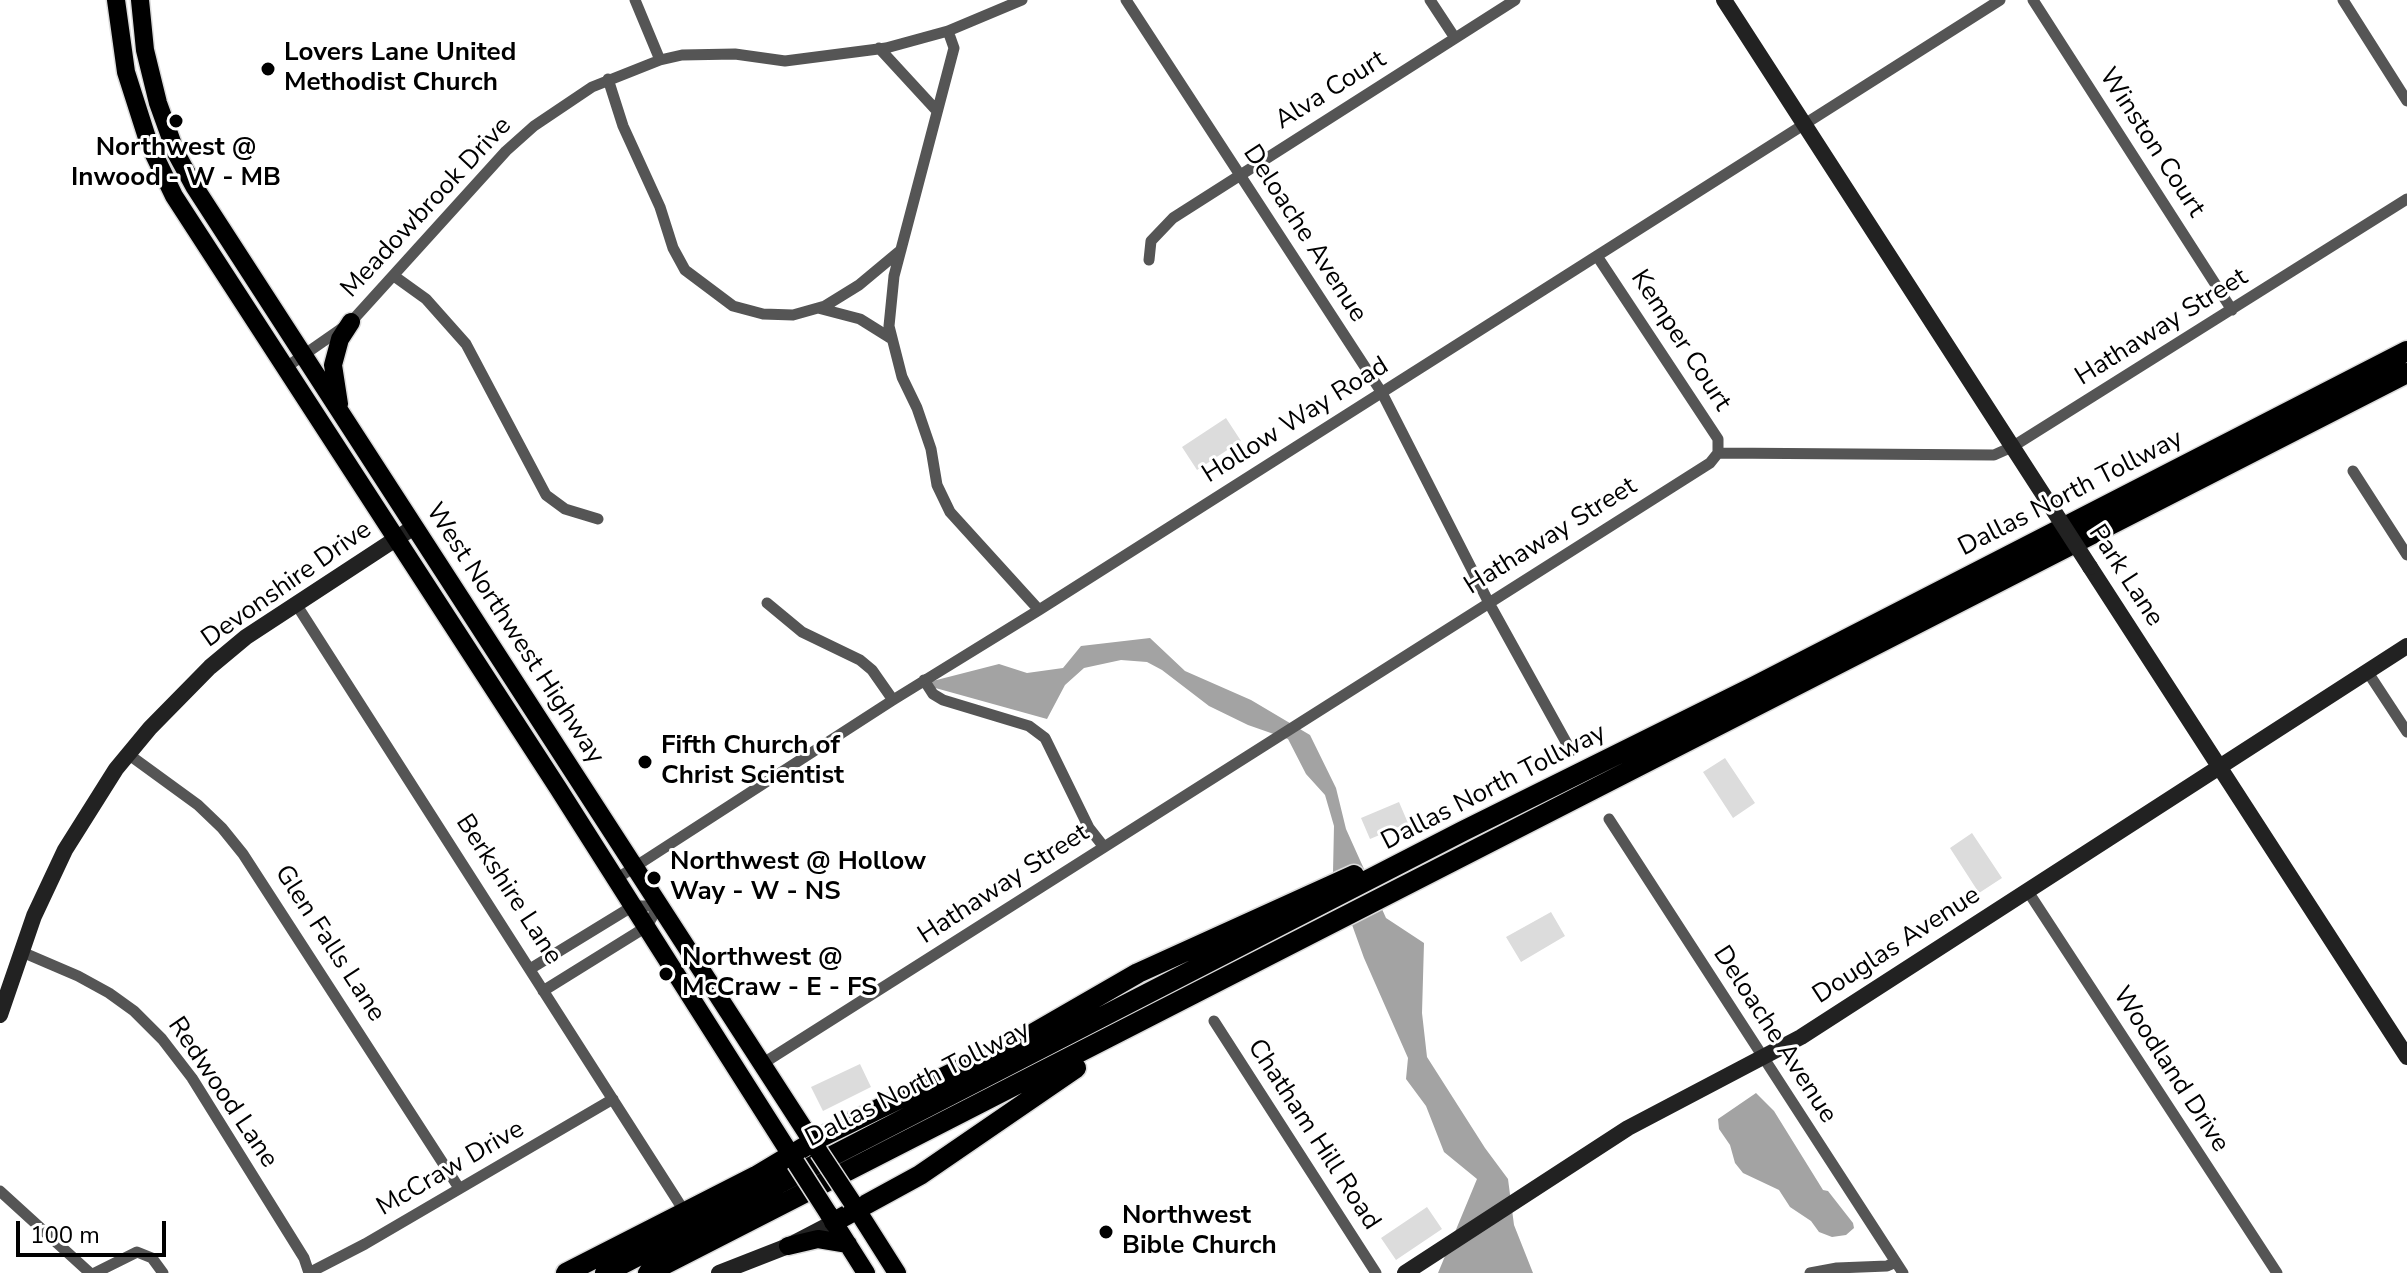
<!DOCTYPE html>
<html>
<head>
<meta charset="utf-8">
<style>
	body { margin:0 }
	#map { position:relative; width:2407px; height:1273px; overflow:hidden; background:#fff; font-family:"Nunito Sans",sans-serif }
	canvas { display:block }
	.scale { position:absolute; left:16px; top:1221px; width:150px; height:36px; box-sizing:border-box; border:4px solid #000; border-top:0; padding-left:10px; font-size:24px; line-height:28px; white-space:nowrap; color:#000; -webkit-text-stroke:6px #fff; paint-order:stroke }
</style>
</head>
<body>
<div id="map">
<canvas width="2407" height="1273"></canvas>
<div class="scale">100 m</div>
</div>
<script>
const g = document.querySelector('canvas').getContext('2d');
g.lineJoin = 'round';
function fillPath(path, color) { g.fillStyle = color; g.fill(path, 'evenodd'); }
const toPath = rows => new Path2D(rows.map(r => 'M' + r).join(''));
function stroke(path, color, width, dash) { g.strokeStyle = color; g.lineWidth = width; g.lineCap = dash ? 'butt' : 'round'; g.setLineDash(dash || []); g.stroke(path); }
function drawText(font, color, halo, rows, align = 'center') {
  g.font = font + ' "Nunito Sans",sans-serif'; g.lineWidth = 6; g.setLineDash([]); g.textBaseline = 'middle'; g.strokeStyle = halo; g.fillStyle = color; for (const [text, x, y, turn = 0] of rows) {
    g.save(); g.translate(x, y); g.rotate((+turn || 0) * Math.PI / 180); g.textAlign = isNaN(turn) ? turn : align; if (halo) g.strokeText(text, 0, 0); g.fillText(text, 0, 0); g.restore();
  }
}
const green = toPath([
	[1226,418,1241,441,1197,470,1182,447],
	[1725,758,1755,803,1733,818,1703,772],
	[1399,802,1408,823,1370,839,1361,818],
	[1972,833,2002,878,1979,893,1950,848],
	[1551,912,1565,936,1521,962,1506,937],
	[860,1064,871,1087,823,1111,811,1087],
	[1427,1207,1442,1229,1396,1260,1381,1238]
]);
const water = toPath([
	[1150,638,1185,671,1251,700,1310,735,1336,788,1346,829,1386,918,1424,943,1422,1013,1427,1057,1485,1148,1508,1179,1514,1225,1533,1273,1438,1273,1477,1179,1444,1152,1426,1106,1406,1079,1408,1058,1364,958,1333,872,1334,826,1325,795,1306,774,1288,739,1248,725,1209,706,1162,670,1147,662,1121,660,1084,668,1065,685,1047,719,921,684,999,664,1027,673,1063,668,1081,646],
	[1756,1093,1774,1111,1823,1190,1828,1191,1853,1223,1854,1228,1846,1235,1832,1237,1819,1232,1811,1221,1790,1207,1779,1190,1743,1173,1735,1163,1730,1145,1719,1129,1718,1119]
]);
const street = toPath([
	[635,0,660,60],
	[1126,0,1382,393,1489,603,1571,751],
	[1430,0,1455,38],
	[2033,0,2232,310],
	[2343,0,2407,101],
	[948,31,954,48,894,276,889,326,902,377,917,408,931,449,937,485,950,512,1039,610],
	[879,48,937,111],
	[608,79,623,126,660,207,673,248,685,270,733,306,763,314,793,315,825,306,859,285,901,250],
	[1597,256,1718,439,1718,453],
	[1149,260,1151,241,1173,218,1515,0],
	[394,276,426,299,466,344,546,495,565,509,598,519],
	[818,308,860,319,892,339],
	[285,368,351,322,506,151,534,126,592,87,660,60,682,55,735,54,785,61,886,48,948,31,1022,0],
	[2353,471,2407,555],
	[767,603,802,632,860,660,872,670,893,700],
	[296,604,679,1203],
	[2367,671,2407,732],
	[924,680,933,694,943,700,1029,726,1045,738,1089,828,1104,847],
	[128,754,198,805,222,828,243,854,459,1188],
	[1609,819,1903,1273],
	[616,879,893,700,1039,610,2000,0],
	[2027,890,2277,1273],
	[22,952,78,976,109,993,134,1011,162,1039,192,1078,304,1258,309,1273],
	[530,969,633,906,659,906],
	[543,991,646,927,659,906],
	[1214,1021,1376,1273],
	[762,1064,1710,463,1718,453,1994,455,2012,447,2407,199],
	[0,1191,90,1273],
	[95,1273,137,1252,152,1258,163,1273],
	[309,1273,365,1244,613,1099],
	[1810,1273,1837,1268,1887,1266,1896,1262]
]);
const secondary = toPath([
	[1724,0,2050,505],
	[2090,567,2407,1057],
	[0,1015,34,916,65,850,116,769,150,728,210,667,246,637,414,527],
	[719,1273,788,1246,834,1222],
	[1405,1273,1628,1128,1801,1037,2407,646]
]);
const primary = toPath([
	[116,0,126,72,149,144,174,196,558,788,796,1163],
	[140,0,145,50,158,103,176,153,194,186,819,1152],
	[339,404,333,365,340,339,351,322],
	[852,1202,897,1273],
	[828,1213,866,1273],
	[788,1246,818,1239,848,1244]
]);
const highway = toPath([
	[834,1222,920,1175,1076,1068],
	[566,1273,756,1176,821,1137,1034,1033,1138,973,1354,875],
	[605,1273,1463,831,1755,686,2407,351],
	[648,1273,2407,373]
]);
const secondaryBridge = toPath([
	[2050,505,2090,567]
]);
const primaryBridge = toPath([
	[819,1152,852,1202],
	[796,1163,828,1213]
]);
const markers = [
	[268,69,8,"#000"],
	[176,121,8,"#000"],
	[645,762,8,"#000"],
	[654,878,8,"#000"],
	[666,974,8,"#000"],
	[1106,1232,8,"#000"]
];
const poiNames = [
	["Lovers Lane United",284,54],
	["Methodist Church",284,84],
	["Northwest @",176,149,"center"],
	["Inwood - W - MB",176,179,"center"],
	["Fifth Church of",661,747],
	["Christ Scientist",661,777],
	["Northwest @ Hollow",670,863],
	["Way - W - NS",670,893],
	["Northwest @",682,959],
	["McCraw - E - FS",682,989],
	["Northwest",1122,1217],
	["Bible Church",1122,1247]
];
const streetNames = [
	["Alva Court",1331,91,-32],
	["Winston Court",2151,143,57],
	["Meadowbrook Drive",427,208,-47],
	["Deloache Avenue",1304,234,57],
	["Hathaway Street",2162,328,-32],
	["Kemper Court",1680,341,57],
	["Hollow Way Road",1296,421,-32],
	["Dallas North Tollway",2071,494,-27],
	["Hathaway Street",1551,537,-32],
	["Park Lane",2125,576,57],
	["Devonshire Drive",287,585,-35],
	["West Northwest Highway",514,634,57],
	["Dallas North Tollway",1494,788,-27],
	["Hathaway Street",1004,885,-33],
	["Berkshire Lane",508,890,57],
	["Glen Falls Lane",329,944,57],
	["Douglas Avenue",1897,946,-33],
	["Deloache Avenue",1774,1035,57],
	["Woodland Drive",2170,1070,57],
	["Dallas North Tollway",918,1085,-27],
	["Redwood Lane",222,1093,56],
	["Chatham Hill Road",1313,1135,57],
	["McCraw Drive",451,1169,-30]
];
fillPath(green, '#dcdcdc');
fillPath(water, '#a3a3a3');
stroke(primary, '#dbdbdb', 21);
stroke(highway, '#dbdbdb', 23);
stroke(street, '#555', 11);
stroke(secondary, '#222', 16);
stroke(primary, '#000', 18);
stroke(highway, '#000', 20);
stroke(primaryBridge, '#dbdbdb', 21, []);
stroke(secondaryBridge, '#222', 16);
stroke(primaryBridge, '#000', 18);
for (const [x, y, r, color] of markers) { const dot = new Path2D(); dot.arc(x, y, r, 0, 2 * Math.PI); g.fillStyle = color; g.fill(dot); stroke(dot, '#fff', 3); }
drawText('bold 26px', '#000', '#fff', poiNames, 'left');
drawText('26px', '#000', '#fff', streetNames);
</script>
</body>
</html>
